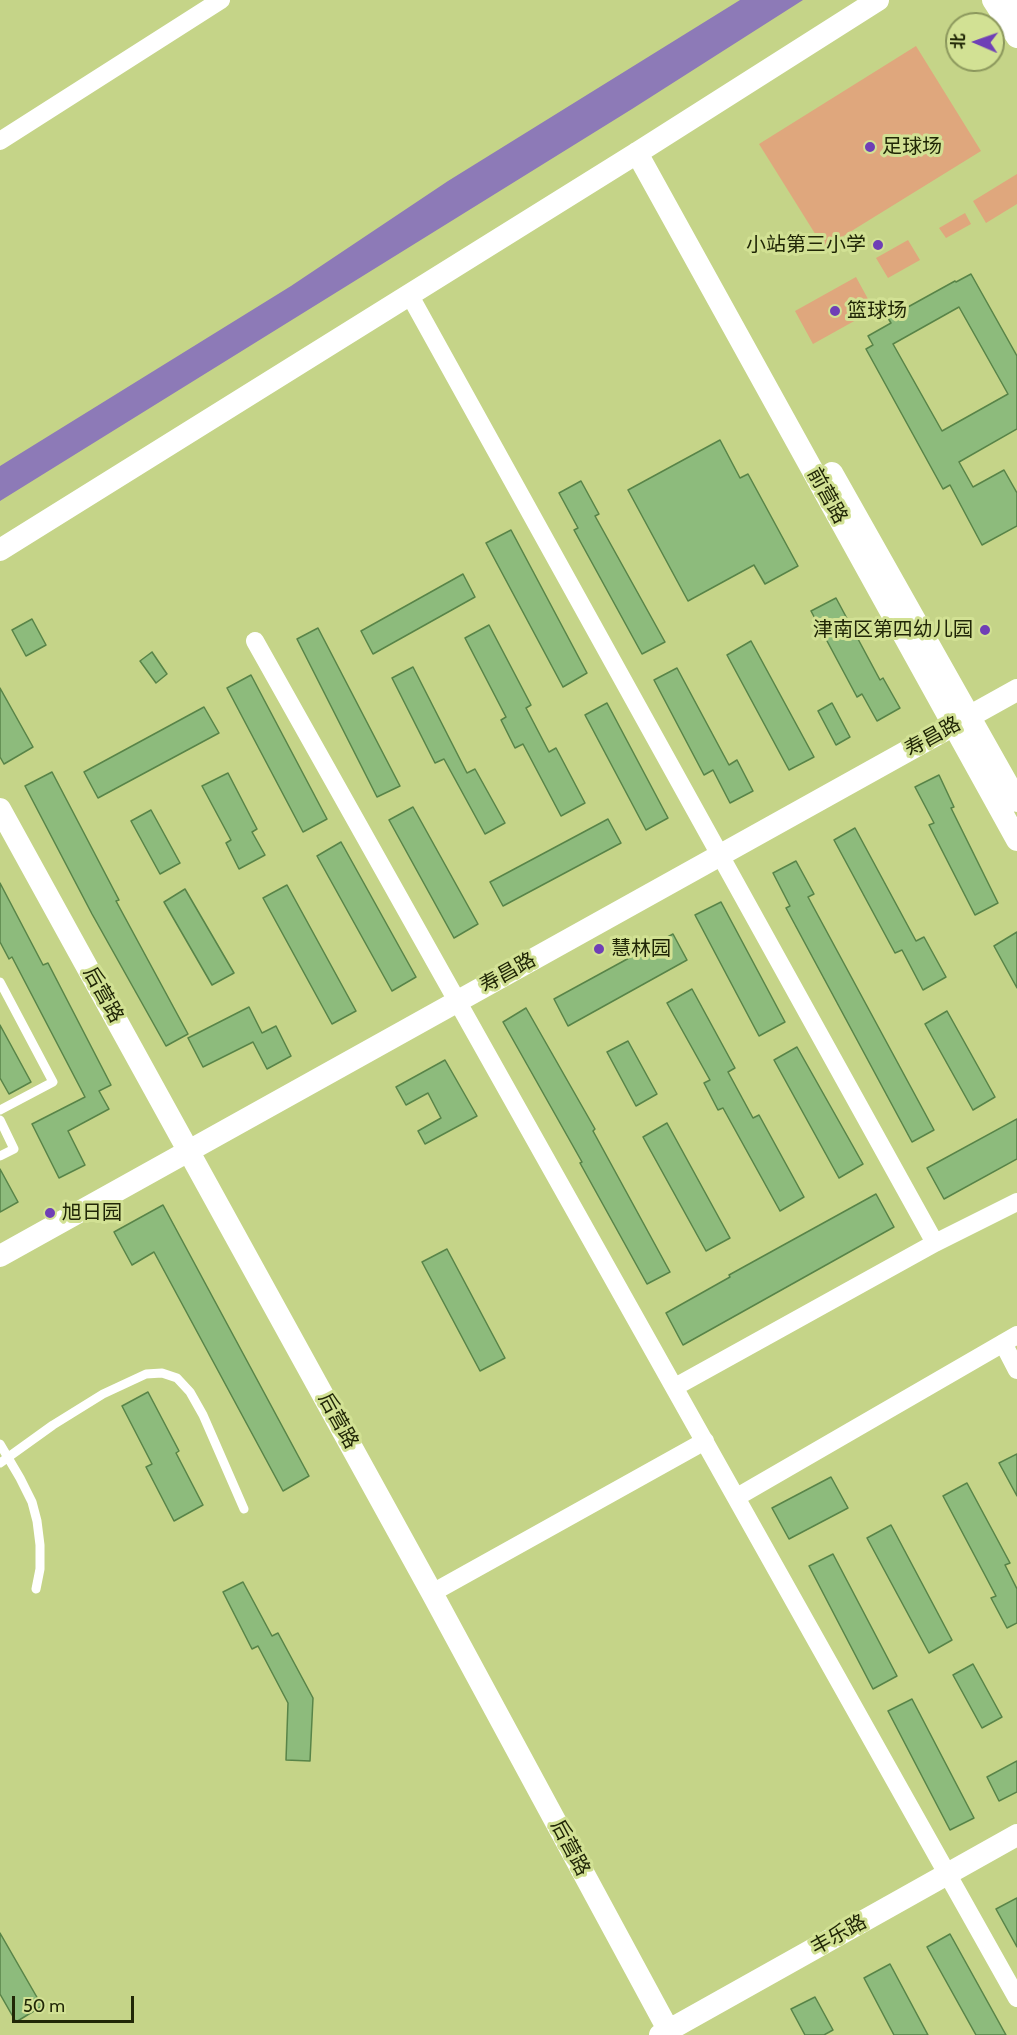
<!DOCTYPE html>
<html>
<head>
<meta charset="utf-8">
<style>
	body { margin:0 }
	#map { position:relative; width:1017px; height:2035px; overflow:hidden; background:#c5d488; font-family:Cabin,"Noto Sans SC",sans-serif }
	canvas { display:block }
	.north { position:absolute; left:945px; top:12px; width:60px; height:60px; box-sizing:border-box; background:#d2e194; border:2px solid #8b975c; border-radius:50%; rotate:272deg; font-size:16px; font-weight:700; line-height:24px; text-align:center; color:#212707 }
	.north::after { content:''; display:block; margin:auto; width:21px; height:27px; background:#6f3fb6; clip-path:polygon(50% 0,100% 100%,50% 72%,0 100%) }
	.scale { position:absolute; left:12px; top:1996px; width:122px; height:27px; box-sizing:border-box; border:3px solid #212707; border-top:0; padding-left:8px; font-size:18px; line-height:21px; white-space:nowrap; color:#212707; -webkit-text-stroke:4px #d2e194; paint-order:stroke }
</style>
</head>
<body>
<div id="map">
<canvas width="1017" height="2035"></canvas>
<div class="north">北</div>
<div class="scale">50 m</div>
</div>
<script>
const g = document.querySelector('canvas').getContext('2d');
g.lineJoin = 'round';
function fillPath(path, color) { g.fillStyle = color; g.fill(path, 'evenodd'); }
const toPath = rows => new Path2D(rows.map(r => 'M' + r).join(''));
function stroke(path, color, width, dash) { g.strokeStyle = color; g.lineWidth = width; g.lineCap = dash ? 'butt' : 'round'; g.setLineDash(dash || []); g.stroke(path); }
function drawText(font, color, halo, rows, align = 'center') {
  g.font = font + ' Cabin,"Noto Sans SC",sans-serif'; g.lineWidth = 6; g.setLineDash([]); g.textBaseline = 'middle'; g.strokeStyle = halo; g.fillStyle = color; for (const [text, x, y, turn = 0] of rows) {
    g.save(); g.translate(x, y); g.rotate((+turn || 0) * Math.PI / 180); g.textAlign = isNaN(turn) ? turn : align; if (halo) g.strokeText(text, 0, 0); g.fillText(text, 0, 0); g.restore();
  }
}
const green = toPath([
	[916,46,981,151,824,248,759,144],
	[1017,174,1017,204,986,223,973,201],
	[965,213,971,224,946,238,939,228],
	[908,240,920,260,888,278,876,258],
	[856,277,874,310,813,344,795,311]
]);
const water = toPath([
	[740,0,803,0,632,109,0,501,0,466,291,286,448,181]
]);
const building = toPath([
	[971,274,1017,356,1017,429,959,462,973,487,1004,470,1017,493,1017,526,982,545,950,485,943,489,866,349,873,345,868,336,891,323,888,318,955,281,956,282,971,274],
	[959,307,1008,394,942,431,893,344,959,307],
	[720,440,740,478,748,474,798,566,765,584,754,565,688,601,628,490,720,440],
	[581,481,599,514,595,516,665,642,642,654,574,530,578,528,559,493,581,481],
	[511,530,587,673,563,687,486,543,511,530],
	[463,574,475,597,373,654,361,631,463,574],
	[836,598,880,680,883,678,900,708,877,721,862,694,857,697,811,611,836,598],
	[32,619,46,645,26,656,12,630,32,619],
	[489,625,531,705,526,708,549,752,556,748,585,803,561,816,523,744,515,748,501,720,506,717,465,638,489,625],
	[318,628,400,786,377,797,297,639,318,628],
	[751,641,814,757,789,770,727,655,751,641],
	[152,652,167,674,156,683,140,661,152,652],
	[413,667,467,773,475,769,505,823,485,834,444,759,435,763,392,678,413,667],
	[677,668,729,765,737,760,753,791,730,803,713,770,704,775,654,680,677,668],
	[251,675,327,819,303,832,227,688,251,675],
	[0,688,33,747,4,764,0,757,0,688],
	[607,703,668,818,646,830,585,715,607,703],
	[832,703,850,737,836,745,818,711,832,703],
	[204,707,219,733,98,798,84,772,204,707],
	[52,772,119,900,116,901,188,1034,166,1046,92,914,25,786,52,772],
	[228,773,257,829,252,832,265,855,239,869,226,843,231,840,202,786,228,773],
	[939,775,954,807,951,808,998,903,975,915,929,825,934,823,915,787,939,775],
	[413,807,478,924,454,938,389,820,413,807],
	[151,810,180,863,160,874,131,821,151,810],
	[608,819,621,843,503,906,490,882,608,819],
	[855,828,916,941,924,937,946,977,923,990,902,950,895,953,834,840,855,828],
	[341,842,416,977,392,991,317,856,341,842],
	[796,861,814,894,808,897,934,1130,912,1142,786,908,790,906,773,873,796,861],
	[0,883,43,965,48,963,111,1085,99,1091,109,1109,68,1131,85,1165,59,1178,32,1124,85,1097,12,957,9,959,0,942,0,883],
	[287,885,356,1011,332,1024,263,898,287,885],
	[185,889,234,973,212,985,164,902,185,889],
	[721,902,785,1022,759,1036,695,915,721,902],
	[1017,932,1017,988,994,946,1017,932],
	[673,934,687,960,568,1026,554,999,673,934],
	[692,989,735,1068,728,1072,753,1118,759,1115,804,1197,780,1211,723,1108,718,1110,704,1083,710,1080,667,1003,692,989],
	[249,1007,262,1033,276,1026,291,1056,267,1069,253,1042,203,1067,188,1038,249,1007],
	[526,1008,595,1129,593,1131,670,1272,647,1284,580,1163,582,1162,503,1022,526,1008],
	[947,1011,995,1097,973,1110,925,1024,947,1011],
	[0,1025,31,1082,9,1094,0,1078,0,1025],
	[628,1041,657,1094,636,1106,607,1052,628,1041],
	[797,1047,863,1164,839,1178,774,1060,797,1047],
	[445,1060,477,1116,425,1144,418,1131,441,1118,428,1093,406,1105,396,1087,445,1060],
	[1017,1119,1017,1159,944,1199,927,1168,1017,1119],
	[667,1123,730,1238,706,1251,643,1137,667,1123],
	[0,1169,18,1202,0,1212,0,1169],
	[876,1194,894,1227,683,1345,666,1313,730,1277,729,1275,876,1194],
	[163,1205,309,1476,283,1491,154,1252,132,1265,114,1232,163,1205],
	[447,1249,505,1358,480,1371,422,1262,447,1249],
	[148,1392,179,1451,176,1453,203,1505,174,1521,146,1467,152,1464,122,1406,148,1392],
	[1017,1454,1017,1496,999,1463,1017,1454],
	[831,1477,848,1508,789,1539,772,1508,831,1477],
	[967,1483,1010,1563,1005,1565,1017,1589,1017,1623,1007,1628,991,1598,996,1596,943,1496,967,1483],
	[891,1525,952,1640,929,1653,867,1538,891,1525],
	[833,1554,897,1676,873,1689,809,1566,833,1554],
	[243,1582,272,1636,278,1633,313,1698,310,1761,286,1760,288,1703,258,1646,252,1649,223,1592,243,1582],
	[973,1664,1002,1717,982,1728,953,1675,973,1664],
	[912,1699,974,1818,950,1830,888,1711,912,1699],
	[1017,1761,1017,1792,999,1801,987,1777,1017,1761],
	[1017,1898,1017,1947,996,1909,1017,1898],
	[0,1933,42,2006,16,2022,0,1994,0,1933],
	[950,1934,1006,2035,976,2035,927,1947,950,1934],
	[890,1964,928,2035,894,2035,864,1978,890,1964],
	[815,1997,833,2030,824,2035,805,2035,791,2009,815,1997]
]);
const service = toPath([
	[0,982,53,1082,0,1110],
	[0,1120,14,1149,0,1156],
	[0,1444,20,1478,32,1502,37,1521,40,1545,40,1569,36,1589],
	[0,1463,53,1425,103,1394,146,1374,162,1373,177,1378,190,1392,203,1415,244,1509]
]);
const minor = toPath([
	[0,141,221,0],
	[409,294,935,1243],
	[255,641,1017,1998],
	[1003,1343,1017,1370],
	[675,1387,935,1243,1017,1202],
	[737,1497,1017,1335],
	[432,1593,705,1441]
]);
const tertiary = toPath([
	[993,0,1017,37],
	[1013,0,1017,7],
	[637,153,1017,840],
	[832,473,1017,801],
	[0,550,637,153,878,0],
	[0,809,432,1593,671,2035],
	[0,1256,1017,690],
	[660,2035,1017,1835]
]);
const markers = [
	[870,147,6,"#6f3fb6"],
	[878,245,6,"#6f3fb6"],
	[835,311,6,"#6f3fb6"],
	[985,630,6,"#6f3fb6"],
	[599,949,6,"#6f3fb6"],
	[50,1213,6,"#6f3fb6"]
];
const poiNames = [
	["足球场",882,147],
	["小站第三小学",866,245,"right"],
	["篮球场",847,311],
	["津南区第四幼儿园",973,630,"right"],
	["慧林园",611,949],
	["旭日园",62,1213]
];
const streetNames = [
	["前营路",827,496,61],
	["寿昌路",933,737,-29],
	["寿昌路",508,973,-29],
	["后营路",103,995,61],
	["后营路",338,1421,61],
	["后营路",570,1848,62],
	["丰乐路",839,1935,-29]
];
fillPath(green, '#dfa77d');
fillPath(water, '#8d7ab7');
fillPath(building, '#8dbb7c');
stroke(building, '#588448', 1.5);
stroke(service, '#fff', 9);
stroke(minor, '#fff', 18);
stroke(tertiary, '#fff', 22);
for (const [x, y, r, color] of markers) { const dot = new Path2D(); dot.arc(x, y, r, 0, 2 * Math.PI); g.fillStyle = color; g.fill(dot); stroke(dot, '#d2e194', 2); }
drawText('20px', '#212707', '#d2e194', poiNames, 'left');
drawText('20px', '#212707', '#d2e194', streetNames);
</script>
</body>
</html>
